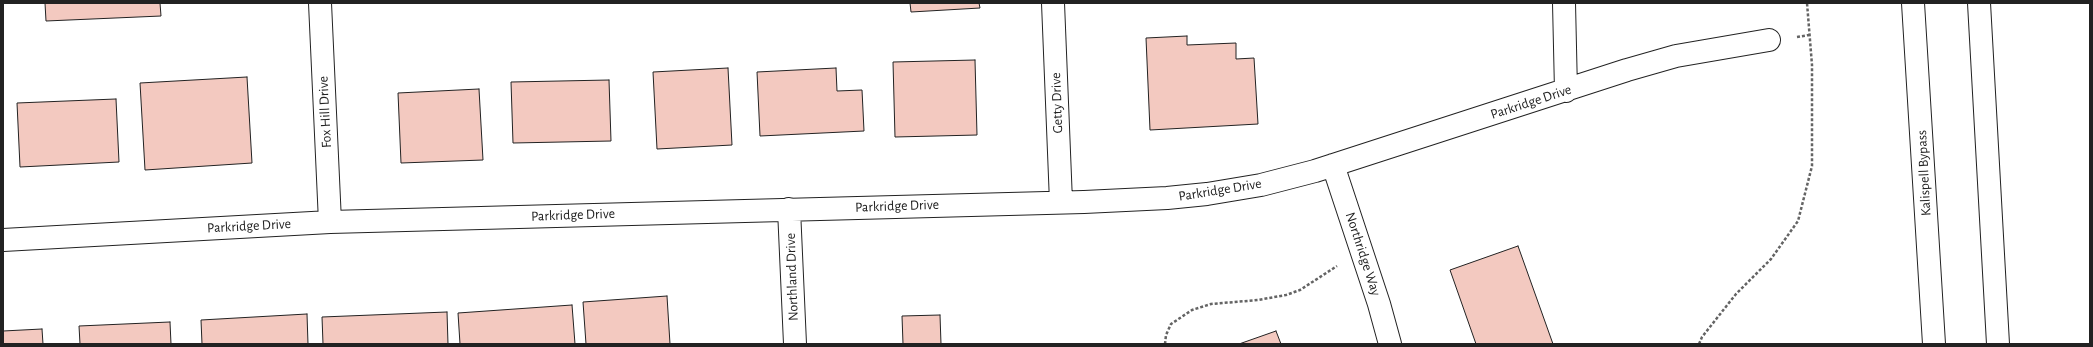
<!DOCTYPE html>
<html>
<head>
<meta charset="utf-8">
<style>
	body { margin:0 }
	#map { position:relative; width:2093px; height:347px; overflow:hidden; background:#fff; font-family:"Alegreya Sans",sans-serif }
	canvas { display:block }
	.frame { position:absolute; inset:0; border:4px solid #222; pointer-events:none }
</style>
</head>
<body>
<div id="map">
<canvas width="2093" height="347"></canvas>
<div class="frame"></div>
</div>
<script>
const g = document.querySelector('canvas').getContext('2d');
g.lineJoin = 'round';
function fillPath(path, color) { g.fillStyle = color; g.fill(path, 'evenodd'); }
const toPath = rows => new Path2D(rows.map(r => 'M' + r).join(''));
function stroke(path, color, width, dash) { g.strokeStyle = color; g.lineWidth = width; g.lineCap = dash ? 'butt' : 'round'; g.setLineDash(dash || []); g.stroke(path); }
function drawText(font, color, halo, rows, align = 'center') {
  g.font = font + ' "Alegreya Sans",sans-serif'; g.lineWidth = 3; g.setLineDash([]); g.textBaseline = 'middle'; g.strokeStyle = halo; g.fillStyle = color; for (const [text, x, y, turn = 0] of rows) {
    g.save(); g.translate(x, y); g.rotate((+turn || 0) * Math.PI / 180); g.textAlign = isNaN(turn) ? turn : align; if (halo) g.strokeText(text, 0, 0); g.fillText(text, 0, 0); g.restore();
  }
}
const building = toPath([
	[45,3,160,3,161,16,46,21,45,3],
	[910,3,979,3,980,8,911,12,910,3],
	[1187,36,1187,45,1236,43,1236,59,1254,58,1258,124,1150,130,1146,38,1187,36],
	[975,60,977,135,895,137,893,62,975,60],
	[728,68,732,145,657,149,653,72,728,68],
	[836,68,837,91,862,90,864,131,760,136,757,72,836,68],
	[247,77,252,163,145,170,140,83,247,77],
	[609,80,611,141,513,143,511,82,609,80],
	[479,89,483,160,401,163,398,93,479,89],
	[116,99,119,162,20,167,17,103,116,99],
	[1518,246,1553,344,1476,344,1450,270,1518,246],
	[667,296,670,344,586,344,583,302,667,296],
	[572,305,575,344,460,344,458,313,572,305],
	[447,312,448,344,323,344,322,317,447,312],
	[307,314,308,344,202,344,201,320,307,314],
	[940,315,941,344,903,344,902,316,940,315],
	[170,322,171,344,80,344,79,326,170,322],
	[42,329,43,344,3,344,3,331,42,329],
	[1276,331,1281,344,1239,344,1276,331]
]);
const path = toPath([
	[1797,37,1809,35],
	[1165,344,1166,335,1171,324,1192,310,1211,304,1258,300,1286,295,1300,290,1337,266],
	[1699,344,1702,337,1736,294,1771,259,1798,221,1812,166,1812,65,1807,3]
]);
const minor = toPath([
	[320,3,330,222],
	[1053,3,1061,202],
	[1564,3,1566,91],
	[1333,165,1379,304,1390,344],
	[789,209,795,344],
	[3,240,330,222,1084,202,1167,198,1207,194,1261,185,1315,171,1627,70,1676,56,1769,40]
]);
const highway = toPath([
	[1913,3,1934,344],
	[1979,3,1998,344]
]);
const streetNames = [
	["Parkridge Drive",1531,102,-18],
	["Getty Drive",1057,103,-92],
	["Fox Hill Drive",325,112,-93],
	["Kalispell Bypass",1924,173,-93],
	["Parkridge Drive",1220,190,-9],
	["Parkridge Drive",897,206,-2],
	["Parkridge Drive",573,215,-2],
	["Parkridge Drive",249,226,-3],
	["Northridge Way",1363,254,72],
	["Northland Drive",792,277,-92]
];
fillPath(building, '#f3c9c0');
stroke(building, '#222', 1);
stroke(minor, '#222', 24);
stroke(highway, '#222', 24);
stroke(path, '#646464', 2.5, [3, 2]);
stroke(minor, '#fff', 22);
stroke(highway, '#fff', 22);
drawText('14px', '#222', '#fff', streetNames);
</script>
</body>
</html>
